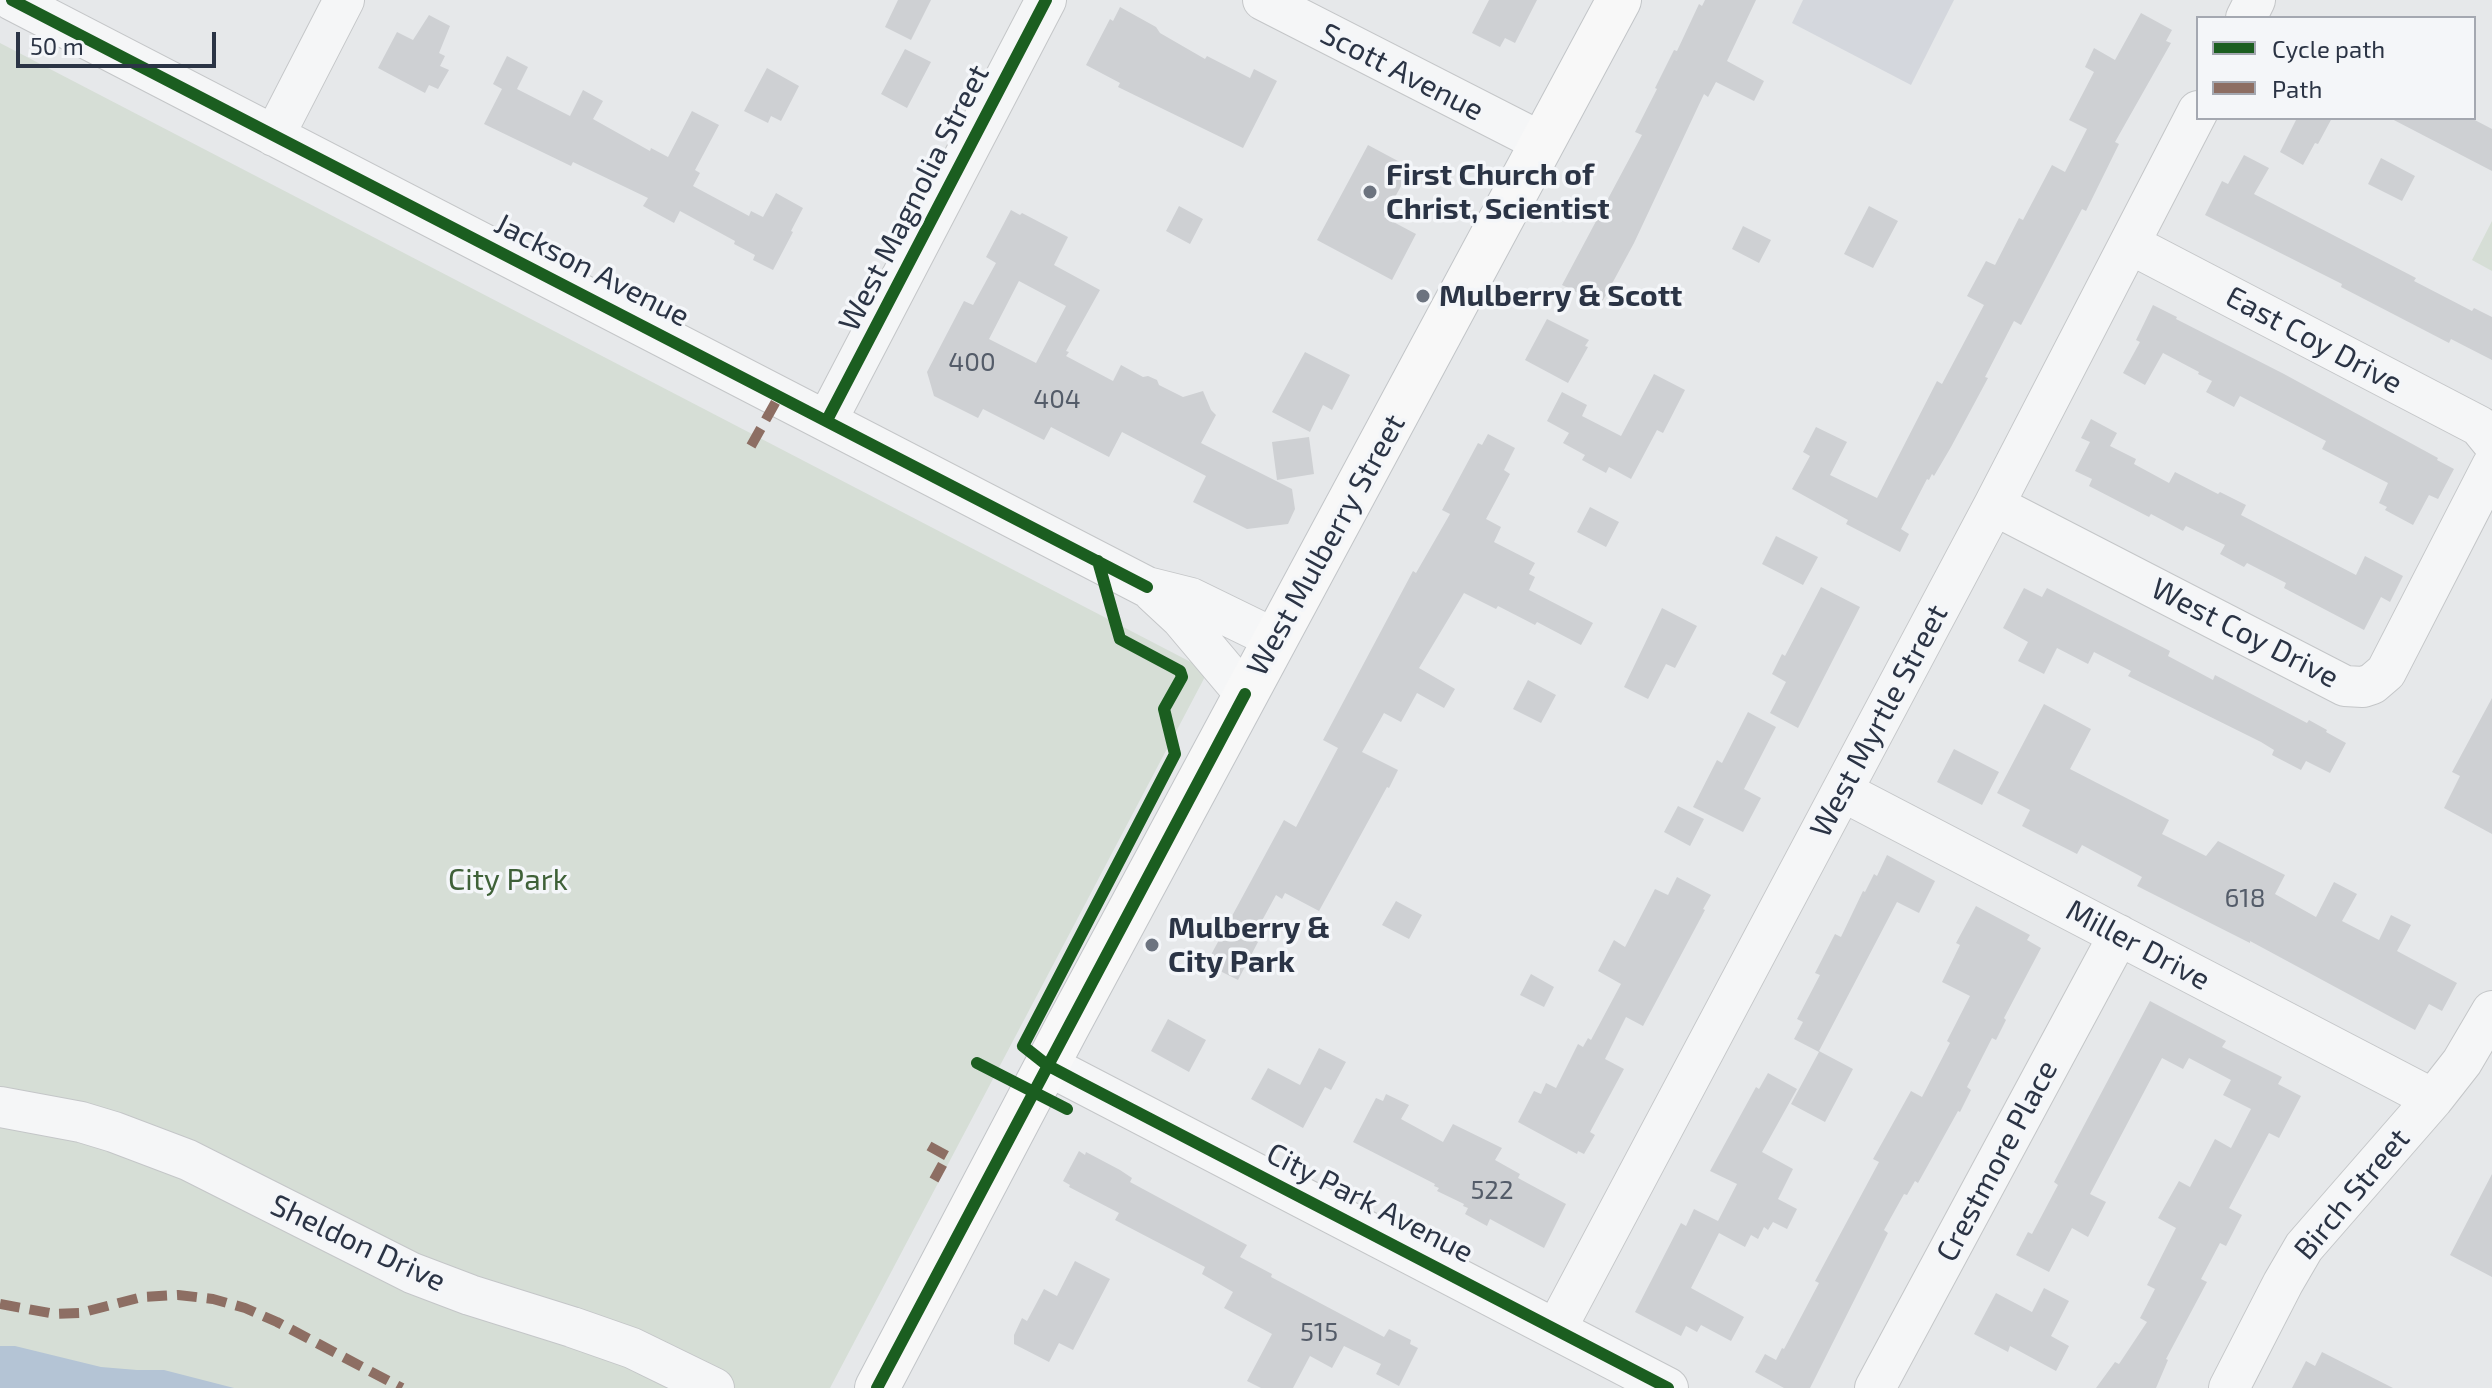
<!DOCTYPE html>
<html>
<head>
<meta charset="utf-8">
<style>
	body { margin:0 }
	#map { position:relative; width:2492px; height:1388px; overflow:hidden; background:#e6e8ea; font-family:"Exo 2",sans-serif }
	canvas { display:block }
	.legend { position:absolute; left:2196px; top:16px; width:280px; height:104px; box-sizing:border-box; background:#f4f6f9; border:2px solid #a4a8b1; margin:0; padding:10px 14px; list-style:none; font-size:24px; color:#2b3445 }
	.legend li { display:flex; align-items:center; gap:16px; height:40px }
	.legend b { width:40px; border:2px solid #a4a8b1 }
	.scale { position:absolute; left:16px; top:32px; width:200px; height:36px; box-sizing:border-box; border:4px solid #2b3445; border-top:0; padding-left:10px; font-size:24px; line-height:28px; white-space:nowrap; color:#2b3445; -webkit-text-stroke:6px #f4f6f9; paint-order:stroke }
</style>
</head>
<body>
<div id="map">
<canvas width="2492" height="1388"></canvas>
<ul class="legend">
<li><b style="height:10px;background:#1b5e20"></b>Cycle path</li>
<li><b style="height:10px;background:#8d6e63"></b>Path</li>
</ul>
<div class="scale">50 m</div>
</div>
<script>
const g = document.querySelector('canvas').getContext('2d');
g.lineJoin = 'round';
function fillPath(path, color) { g.fillStyle = color; g.fill(path, 'evenodd'); }
const toPath = rows => new Path2D(rows.map(r => 'M' + r).join(''));
function stroke(path, color, width, dash) { g.strokeStyle = color; g.lineWidth = width; g.lineCap = dash ? 'butt' : 'round'; g.setLineDash(dash || []); g.stroke(path); }
function drawText(font, color, halo, rows, align = 'center') {
  g.font = font + ' "Exo 2",sans-serif'; g.lineWidth = 7; g.setLineDash([]); g.textBaseline = 'middle'; g.strokeStyle = halo; g.fillStyle = color; for (const [text, x, y, turn = 0] of rows) {
    g.save(); g.translate(x, y); g.rotate((+turn || 0) * Math.PI / 180); g.textAlign = isNaN(turn) ? turn : align; if (halo) g.strokeText(text, 0, 0); g.fillText(text, 0, 0); g.restore();
  }
}
const built = toPath([
	[1803,0,1954,0,1911,85,1792,23]
]);
const green = toPath([
	[0,43,1208,671,830,1388,0,1388],
	[2492,221,2492,271,2472,260]
]);
const water = toPath([
	[0,1346,15,1346,101,1367,137,1370,164,1370,234,1388,0,1388]
]);
const building = toPath([
	[898,0,931,0,911,40,885,27],
	[1489,0,1537,0,1515,43,1505,38,1500,47,1472,33],
	[1705,0,1756,0,1727,61,1764,81,1754,101,1716,82,1708,97,1704,94,1634,243,1601,304,1562,285,1642,135,1635,132,1657,89,1655,88,1674,50,1677,51,1699,4,1702,6],
	[1120,7,1156,27,1160,33,1205,59,1207,56,1250,78,1254,69,1277,81,1243,148,1118,87,1120,83,1086,65,1110,19,1113,21],
	[2141,13,2172,30,2166,41,2171,43,2115,142,2119,144,2086,211,2082,209,2021,325,2014,321,1985,377,1988,378,1951,447,1934,476,1932,474,1929,480,1927,479,1901,529,1909,534,1900,552,1846,524,1848,520,1792,489,1810,456,1803,452,1816,427,1847,442,1830,475,1877,498,1937,381,1942,384,1984,305,1967,296,1986,261,1995,265,2019,218,2023,220,2052,165,2065,172,2087,129,2069,120,2094,72,2085,67,2094,48,2115,60],
	[429,15,450,26,439,53,445,56,440,66,449,70,438,89,429,85,425,93,378,68,397,32,413,40],
	[905,49,931,62,907,108,881,94],
	[507,56,528,67,517,89,570,116,583,90,603,101,593,119,650,151,651,148,668,157,692,111,719,125,695,170,700,173,693,186,749,216,751,211,763,217,776,193,803,208,791,231,793,232,773,270,753,260,755,255,734,244,735,241,680,211,674,223,643,206,648,198,573,162,571,166,484,124,502,89,493,84],
	[767,68,799,86,781,121,771,116,768,123,744,111],
	[2297,118,2332,118,2318,144,2315,143,2303,165,2280,152],
	[2390,118,2471,118,2492,129,2492,171],
	[1368,145,1411,168,1384,217,1416,234,1392,280,1317,240],
	[2244,155,2269,168,2254,194,2416,278,2414,281,2472,311,2474,308,2492,317,2492,360,2451,339,2449,343,2341,287,2342,284,2205,215,2222,181,2228,184],
	[2381,158,2415,176,2402,201,2368,184],
	[1179,206,1203,219,1190,244,1166,231],
	[1869,206,1898,221,1873,268,1844,254],
	[1011,210,1020,215,1022,213,1068,237,1054,265,1100,290,1066,351,1069,352,1066,356,1113,381,1121,365,1143,377,1148,376,1157,380,1159,385,1183,397,1203,391,1211,410,1216,415,1201,443,1292,489,1295,509,1288,524,1247,529,1193,502,1206,476,1122,432,1109,457,1051,427,1044,440,983,409,978,418,934,396,927,372,964,301,973,305,996,263,986,257],
	[1019,281,1066,306,1036,363,989,339],
	[1743,226,1771,240,1759,263,1732,249],
	[2153,305,2177,317,2176,319,2284,374,2438,458,2437,460,2454,469,2438,499,2429,495,2413,525,2385,510,2387,507,2379,503,2388,483,2322,449,2326,441,2240,396,2234,407,2206,392,2212,381,2198,374,2199,372,2163,353,2145,385,2123,373,2140,342,2136,340],
	[1547,319,1589,340,1585,346,1588,347,1568,383,1525,360],
	[1305,352,1350,375,1332,410,1323,405,1310,432,1272,412],
	[1654,374,1685,390,1663,433,1657,430,1631,479,1609,467,1606,473,1582,460,1585,455,1563,443,1569,433,1547,421,1562,392,1587,405,1582,416,1621,436],
	[2091,419,2117,433,2110,446,2136,459,2134,464,2169,483,2175,472,2218,494,2220,492,2246,505,2241,515,2356,575,2365,556,2403,576,2390,602,2381,597,2364,630,2284,588,2286,583,2247,563,2244,567,2220,554,2225,545,2186,526,2183,531,2151,514,2149,517,2089,486,2092,479,2075,471,2090,442,2081,438],
	[1488,434,1515,448,1504,470,1510,474,1486,519,1501,527,1494,542,1535,563,1529,574,1535,577,1529,590,1593,623,1581,645,1537,622,1535,625,1498,606,1496,609,1464,593,1419,668,1455,689,1444,708,1417,693,1401,722,1384,713,1362,752,1398,770,1389,788,1387,787,1319,911,1285,893,1282,899,1276,895,1252,939,1258,942,1238,980,1206,964,1284,820,1296,827,1338,748,1323,740,1413,571,1416,573,1450,514,1442,510,1478,443,1482,445],
	[1309,437,1314,474,1277,480,1272,442],
	[1590,507,1619,522,1606,547,1577,532],
	[1776,536,1818,557,1803,585,1762,564],
	[1821,587,1860,607,1798,728,1770,713,1786,682,1772,674,1782,654,1785,656],
	[2024,588,2042,597,2047,588,2170,651,2168,656,2213,680,2215,675,2307,723,2309,720,2327,730,2326,732,2346,743,2330,773,2306,761,2301,770,2272,755,2274,750,2261,742,2128,676,2131,671,2094,652,2088,664,2057,648,2044,674,2018,661,2028,642,2003,628],
	[1662,608,1697,626,1675,668,1666,664,1648,699,1624,687],
	[1528,680,1556,695,1541,723,1513,709],
	[2492,698,2492,834,2444,808,2460,776,2452,772],
	[2044,704,2091,729,2070,769,2169,820,2162,834,2206,856,2218,841,2285,875,2275,894,2316,917,2334,882,2357,894,2342,921,2379,940,2391,915,2411,925,2397,951,2457,983,2442,1011,2429,1004,2415,1030,2250,941,2250,943,2137,886,2142,877,2082,845,2077,854,2022,826,2030,810,1997,793],
	[1748,712,1776,727,1744,789,1761,798,1743,832,1693,807,1717,760,1722,763],
	[1954,749,1999,772,1982,805,1937,782],
	[1678,806,1704,819,1690,846,1664,832],
	[1887,855,1935,881,1919,913,1897,902,1819,1051,1853,1069,1825,1122,1791,1104,1819,1052,1794,1039,1803,1022,1797,1019,1820,975,1815,973,1835,934,1841,937,1863,891,1865,892,1874,874,1877,876],
	[1677,877,1711,895,1703,909,1705,910,1643,1026,1626,1017,1605,1059,1624,1069,1590,1132,1595,1135,1584,1154,1578,1151,1577,1154,1518,1122,1534,1091,1541,1094,1546,1083,1556,1088,1578,1044,1583,1047,1588,1038,1591,1040,1621,984,1598,971,1614,940,1625,947,1655,889,1668,895],
	[1396,901,1422,915,1409,939,1382,925],
	[1976,906,2030,935,2027,940,2041,948,2004,1018,2006,1020,1996,1040,1992,1038,1967,1087,1971,1090,1960,1112,1958,1111,1918,1183,1915,1181,1907,1195,1904,1194,1884,1230,1888,1233,1810,1388,1784,1388,1755,1372,1765,1354,1776,1360,1782,1348,1784,1349,1819,1283,1815,1281,1879,1162,1873,1159,1911,1091,1922,1097,1950,1043,1947,1041,1970,996,1942,982,1960,945,1956,943],
	[1531,974,1554,987,1544,1007,1520,995],
	[2150,1001,2226,1041,2222,1047,2282,1077,2278,1084,2301,1096,2279,1138,2269,1133,2229,1208,2242,1215,2226,1246,2220,1243,2201,1279,2207,1282,2166,1359,2168,1360,2156,1388,2096,1388,2115,1362,2119,1364,2147,1322,2140,1318,2155,1289,2147,1285,2176,1228,2158,1218,2179,1181,2190,1187,2215,1139,2231,1148,2251,1109,2223,1095,2231,1080,2189,1058,2183,1069,2162,1058,2090,1194,2106,1202,2088,1237,2072,1228,2049,1272,2016,1255,2028,1232,2032,1234,2058,1185,2054,1182],
	[1168,1019,1206,1040,1189,1072,1151,1051],
	[1319,1048,1346,1062,1331,1090,1325,1087,1303,1128,1251,1099,1268,1068,1300,1085],
	[1768,1073,1797,1089,1762,1152,1793,1169,1778,1199,1797,1209,1787,1229,1773,1222,1768,1230,1764,1227,1758,1239,1751,1235,1745,1247,1719,1233,1691,1288,1744,1317,1731,1341,1701,1325,1697,1332,1686,1326,1681,1336,1635,1312,1681,1223,1686,1226,1694,1209,1718,1221,1737,1184,1710,1171,1756,1087,1759,1089],
	[1386,1094,1409,1105,1401,1119,1443,1142,1453,1124,1502,1148,1495,1160,1520,1174,1518,1178,1566,1204,1544,1248,1490,1219,1487,1226,1465,1214,1468,1208,1463,1206,1464,1204,1437,1191,1439,1188,1434,1186,1435,1184,1353,1142,1376,1098,1383,1101],
	[1079,1151,1085,1155,1086,1152,1120,1170,1132,1178,1130,1182,1247,1245,1240,1257,1272,1274,1271,1277,1384,1337,1389,1329,1411,1340,1410,1344,1418,1348,1399,1386,1376,1374,1381,1364,1344,1346,1332,1368,1310,1356,1293,1388,1261,1388,1247,1381,1272,1334,1224,1308,1233,1292,1202,1274,1205,1267,1115,1220,1119,1213,1069,1187,1070,1185,1063,1181],
	[2492,1174,2492,1277,2450,1255],
	[1075,1261,1110,1279,1073,1350,1059,1343,1049,1362,1014,1344,1014,1335,1022,1318,1027,1321,1044,1289,1057,1296],
	[2044,1288,2069,1301,2051,1336,2069,1346,2056,1371,2010,1346,2008,1352,1974,1334,1996,1293,2032,1312],
	[2322,1352,2393,1388,2292,1388,2306,1361,2315,1366]
]);
const minor = toPath([
	[12,0,1147,587,1191,598,1275,639],
	[1263,0,1543,143],
	[2246,18,2255,0],
	[274,136,344,0],
	[2130,244,2479,426,2492,442],
	[827,420,1046,0],
	[1994,505,2345,686,2363,687,2372,684,2386,672,2492,466],
	[1153,592,1181,618,1245,694],
	[1842,791,2433,1099],
	[1047,1065,1668,1388],
	[0,1107,81,1122,114,1132,188,1160,412,1273,470,1295,572,1327,632,1348,714,1388],
	[1556,1329,1994,505,2198,111],
	[1875,1388,2119,935],
	[2229,1388,2283,1283,2304,1247,2433,1099,2462,1062,2492,1011]
]);
const major = toPath([
	[877,1388,1066,1029,1619,0]
]);
const quiet = toPath([
	[751,446,779,396],
	[929,1146,947,1156,934,1180],
	[0,1304,55,1314,80,1313,142,1297,178,1295,213,1299,245,1308,277,1322,402,1388]
]);
const cycleway = toPath([
	[12,0,1147,587],
	[827,420,1046,0],
	[1098,561,1120,639,1180,671,1182,677,1164,709,1175,754,1023,1046,1047,1065,1081,1083,1668,1388],
	[977,1063,1067,1109],
	[877,1388,1245,694]
]);
const markers = [
	[1370,192,8,"#6c737f"],
	[1423,296,8,"#6c737f"],
	[1152,945,8,"#6c737f"]
];
const numberNames = [
	["400",972,362],
	["404",1057,399],
	["618",2245,898],
	["522",1492,1190],
	["515",1319,1332]
];
const streetNames = [
	["Scott Avenue",1402,72,27],
	["West Magnolia Street",914,198,-63],
	["Jackson Avenue",592,270,27],
	["East Coy Drive",2314,340,28],
	["West Mulberry Street",1326,545,-61],
	["West Coy Drive",2245,633,27],
	["West Myrtle Street",1879,721,-62],
	["Miller Drive",2138,945,28],
	["Crestmore Place",1997,1161,-62],
	["Birch Street",2352,1194,-50],
	["City Park Avenue",1370,1203,27],
	["Sheldon Drive",358,1243,25]
];
const poiNames = [
	["First Church of",1386,175],
	["Christ, Scientist",1386,209],
	["Mulberry & Scott",1439,296],
	["Mulberry &",1168,928],
	["City Park",1168,962]
];
const parkNames = [
	["City Park",508,880]
];
fillPath(built, '#d4d7dd');
fillPath(green, '#d6ded6');
fillPath(water, '#b4c4d5');
fillPath(building, '#ced0d3');
stroke(minor, '#c4c6c8', 42);
stroke(major, '#c2c5c8', 46);
stroke(minor, '#f5f6f7', 40);
stroke(major, '#f8f8f8', 44);
stroke(quiet, '#8d6e63', 10, [20, 10]);
stroke(cycleway, '#1b5e20', 12);
for (const [x, y, r, color] of markers) { const dot = new Path2D(); dot.arc(x, y, r, 0, 2 * Math.PI); g.fillStyle = color; g.fill(dot); stroke(dot, '#f4f6f9', 3); }
drawText('26px', '#545c69', null, numberNames);
drawText('30px', '#2b3445', '#f4f6f9', streetNames);
drawText('bold 30px', '#2b3445', '#f4f6f9', poiNames, 'left');
drawText('30px', '#3f6138', '#f4f6f9', parkNames);
</script>
</body>
</html>
